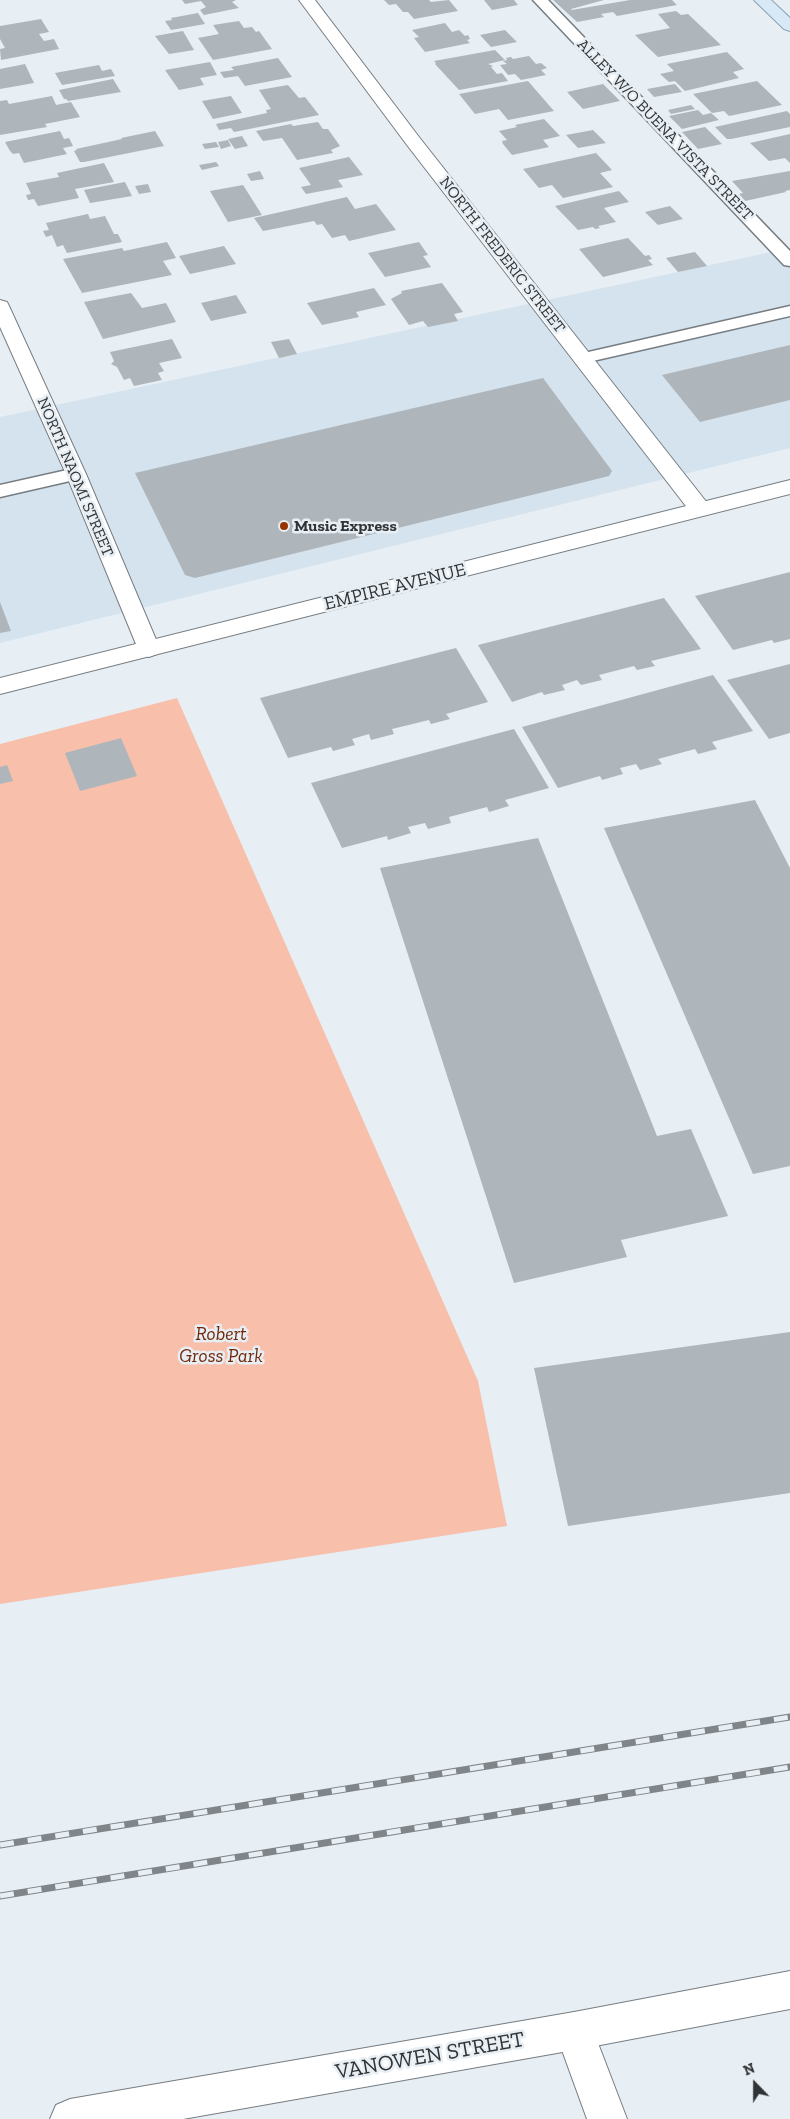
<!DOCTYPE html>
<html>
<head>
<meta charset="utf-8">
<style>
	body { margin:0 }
	#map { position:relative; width:790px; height:2119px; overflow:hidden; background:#e7eef4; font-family:"Zilla Slab",serif }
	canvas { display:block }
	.north { position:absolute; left:730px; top:2059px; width:50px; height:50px; -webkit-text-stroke:4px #e7eef4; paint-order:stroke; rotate:338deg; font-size:14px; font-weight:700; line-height:20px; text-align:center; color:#313436 }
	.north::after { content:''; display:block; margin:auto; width:18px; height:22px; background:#313436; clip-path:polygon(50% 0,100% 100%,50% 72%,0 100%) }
</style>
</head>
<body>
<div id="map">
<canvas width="790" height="2119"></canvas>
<div class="north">N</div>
</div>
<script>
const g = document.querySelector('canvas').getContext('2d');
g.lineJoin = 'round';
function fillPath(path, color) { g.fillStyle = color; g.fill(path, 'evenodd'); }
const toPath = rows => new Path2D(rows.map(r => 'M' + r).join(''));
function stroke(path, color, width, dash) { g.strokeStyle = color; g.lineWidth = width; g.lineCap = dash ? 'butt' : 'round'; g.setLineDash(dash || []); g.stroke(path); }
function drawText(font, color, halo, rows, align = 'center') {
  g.font = font + ' "Zilla Slab",serif'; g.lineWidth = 5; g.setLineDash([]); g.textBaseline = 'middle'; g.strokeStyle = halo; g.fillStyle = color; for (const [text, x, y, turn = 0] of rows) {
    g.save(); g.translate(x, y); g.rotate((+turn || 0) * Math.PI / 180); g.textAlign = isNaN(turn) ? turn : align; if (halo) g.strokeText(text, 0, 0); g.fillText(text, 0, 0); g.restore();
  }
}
const built = toPath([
	[790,248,790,448,0,643,0,417]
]);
const green = toPath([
	[177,698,478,1381,507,1526,0,1604,0,744]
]);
const building = toPath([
	[182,0,236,0,232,2,239,8,204,15,200,10,206,7,201,1,185,4],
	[384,0,429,0,431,2,449,0,458,11,414,19,408,12,403,12,396,4,389,5],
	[484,0,514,0,518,5,492,10],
	[553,0,604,0,571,9,572,10,630,0,672,0,677,5,617,16,613,12,601,14,604,17,577,22],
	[676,11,681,15,688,14,721,45,658,57,635,35,670,28,658,14],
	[198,13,205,24,171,30,165,21,172,20,171,18],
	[41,19,49,32,39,34,44,41,54,39,59,49,1,60,0,49,5,48,0,39,0,26],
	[239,21,244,28,252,27,256,32,259,31,272,49,213,60,198,38,219,34,213,25],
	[445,23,452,32,459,30,465,36,468,35,470,39,467,40,470,43,425,52,414,38,419,37,412,30],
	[505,30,517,42,491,47,480,35],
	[183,31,194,50,169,54,155,36],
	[495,50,505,60,488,64,493,66,491,67,497,74,502,73,508,81,459,90,435,64,436,63,434,61],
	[727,52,744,69,733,72,739,78,685,91,675,81,669,82,660,74,674,71,667,64],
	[529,56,536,64,541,63,547,68,541,70,546,75,521,80,515,74,508,75,500,65,507,64,503,61,507,60,506,58,511,57,513,59],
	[278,58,292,77,245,86,238,76,224,78,220,72,234,70,231,67],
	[210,62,217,75,200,78,204,85,179,90,165,70],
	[25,64,34,83,0,89,0,69],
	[99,65,102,71,111,69,115,76,62,85,55,73],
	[113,79,121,92,68,101,66,99,64,99,59,90],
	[528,81,554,111,508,120,499,109,475,114,459,94],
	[757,81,782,105,729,116,724,111,712,113,693,94],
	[603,84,620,101,583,109,567,92],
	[675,84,682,92,654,97,647,89],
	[288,85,299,98,305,97,319,115,234,132,231,128,219,130,216,124,267,113,266,110,271,109,259,90],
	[52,96,56,105,71,102,80,117,45,124,47,127,0,135,0,101,7,100,9,104],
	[231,96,242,113,213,119,202,101],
	[691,105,695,109,671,114,668,110],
	[698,110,703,115,711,113,719,120,682,129,669,116],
	[787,111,790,114,790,127,731,139,727,139,715,127],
	[544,119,560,136,543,140,549,147,512,155,503,144,502,141,507,140,499,131,517,127,515,125],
	[318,122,323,129,328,129,340,146,331,150,333,153,297,160,282,138,263,141,256,131,291,124,293,126],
	[705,127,722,144,698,149,682,132],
	[593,130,606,143,578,148,566,135],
	[60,131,64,139,69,138,73,146,63,148,67,154,24,163,19,153,13,154,10,151,5,142],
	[155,131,164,146,84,162,80,162,74,151,77,150,76,149,122,139,121,138],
	[790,134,790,163,785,158,769,161,750,143],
	[242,136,248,146,235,149,228,139],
	[228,140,231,146,221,149,218,142],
	[216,142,219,147,205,149,202,144],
	[596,153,612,170,600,173,613,187,563,198,552,185,539,188,523,169],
	[349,157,363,175,338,180,343,187,306,194,301,187,311,185,299,168],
	[216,162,219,166,202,170,199,165],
	[104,163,114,182,75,189,79,198,38,206,34,199,28,200,26,195,31,194,26,183,59,177,57,173],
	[260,171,264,179,251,181,247,174],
	[790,171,790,190,785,191,786,192,745,201,739,194,743,193,732,181],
	[125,182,132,196,90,203,84,190],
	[148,184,151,192,139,194,135,186],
	[243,185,262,215,228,222,210,191],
	[619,191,629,202,604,208,616,222,598,226,600,228,595,229,593,227,578,230,555,206],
	[347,197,355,209,376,204,396,230,349,241,345,235,332,238,322,224,317,225,314,221,263,231,254,218],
	[670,206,683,219,658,225,645,212],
	[88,214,90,219,105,216,114,234,118,234,122,242,67,253,63,245,57,247,52,235,46,237,43,231,49,230,46,223],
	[628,238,645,256,649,255,652,259,648,260,653,265,603,277,579,249],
	[167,242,176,258,163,261,172,275,82,293,63,259,122,248,124,251],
	[419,242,428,255,423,256,431,267,385,277,368,253],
	[224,246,236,264,190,274,179,256],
	[695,252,707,266,678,272,666,258],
	[442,283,463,312,454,314,458,321,428,327,423,321,409,325,391,299,402,293,401,291],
	[374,288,386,305,356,312,359,317,322,325,307,303],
	[131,293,142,308,166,303,176,322,103,339,84,302],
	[236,295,247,313,211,321,201,303],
	[172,339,182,358,159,363,164,371,158,373,162,380,134,386,130,378,124,380,117,367,111,364,114,361,110,352],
	[289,339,297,354,279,358,271,342],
	[790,345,790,400,700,422,662,375],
	[543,378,612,471,609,476,195,578,185,575,135,473],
	[790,572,790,639,774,643,772,640,733,650,695,596],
	[664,598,701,649,651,661,655,666,637,670,634,666,599,675,602,680,581,685,577,680,562,685,565,690,544,695,542,692,512,702,478,645],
	[0,602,11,631,0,633],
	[456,648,488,702,446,714,450,719,431,724,429,720,392,729,394,734,371,740,369,734,352,739,355,745,333,751,331,747,288,758,260,698],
	[790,664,790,733,769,739,727,680],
	[713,675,753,731,712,742,717,749,698,754,695,749,658,759,662,764,640,770,636,764,620,768,623,774,602,780,600,776,558,788,522,727],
	[514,729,549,788,505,800,509,806,489,812,487,807,449,817,451,823,428,829,425,823,408,827,411,833,388,840,387,836,342,848,311,783],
	[121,738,137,776,80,791,65,753],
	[7,765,13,781,0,784,0,767],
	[755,800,790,868,790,1166,753,1174,604,828],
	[538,838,657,1136,691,1129,728,1216,621,1240,627,1257,514,1283,380,868],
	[790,1332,790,1493,568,1526,534,1368]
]);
const lane = toPath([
	[533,0,548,0,790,251,790,266,784,265,533,0],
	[790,306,790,316,584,363,578,362,575,358,578,354,584,353,790,306],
	[76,468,83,470,85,474,83,478,0,497,0,485,76,468]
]);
const street = toPath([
	[299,0,315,0,419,137,708,504,711,509,708,514,700,516,692,514,407,145,299,0],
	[0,300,7,302,9,306,86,474,160,649,157,654,149,657,141,654,138,649,66,474,0,327,0,300],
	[574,2012,588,2017,627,2119,587,2119,555,2031,560,2017,574,2012]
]);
const secondary = toPath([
	[790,480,790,494,0,694,0,678,790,480],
	[790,1971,790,2009,574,2050,183,2119,50,2119,56,2105,70,2099,574,2012,790,1971]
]);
const primary = toPath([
	[754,0,771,0,790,18,790,31,784,29,754,0]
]);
const rail = toPath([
	[0,1845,790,1717],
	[0,1896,790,1767]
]);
const markers = [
	[284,526,5,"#973201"]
];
const farStreetnames = [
	["ALLEY W/O BUENA VISTA STREET",665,130,46],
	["NORTH FREDERIC STREET",502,255,52],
	["NORTH NAOMI STREET",75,477,67]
];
const farPoinames = [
	["Music Express",294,526]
];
const streetNames = [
	["EMPIRE AVENUE",395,587,-14]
];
const parkNames = [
	["Robert",221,1335],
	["Gross Park",221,1357]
];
const nearStreetnames = [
	["VANOWEN STREET",430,2056,-10]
];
fillPath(built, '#d5e3ee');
fillPath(green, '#f8bfab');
fillPath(building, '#aeb5bb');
stroke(lane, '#767d82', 3);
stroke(street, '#767d82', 2);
stroke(secondary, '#767d82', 2);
stroke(primary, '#8ca1b0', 2);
fillPath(lane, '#fff');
fillPath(street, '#fff');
fillPath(secondary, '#fff');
fillPath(primary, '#d7e9f7');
stroke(rail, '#808589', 7);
stroke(rail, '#e7eef4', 5, [14]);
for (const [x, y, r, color] of markers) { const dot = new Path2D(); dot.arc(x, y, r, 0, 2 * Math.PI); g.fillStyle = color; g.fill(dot); stroke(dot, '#e7eef4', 2); }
drawText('16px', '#313436', '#e7eef4', farStreetnames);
drawText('bold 16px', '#313436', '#e7eef4', farPoinames, 'left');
drawText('19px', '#313436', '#e7eef4', streetNames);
drawText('italic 19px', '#722808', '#e7eef4', parkNames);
drawText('22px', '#313436', '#e7eef4', nearStreetnames);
</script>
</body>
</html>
